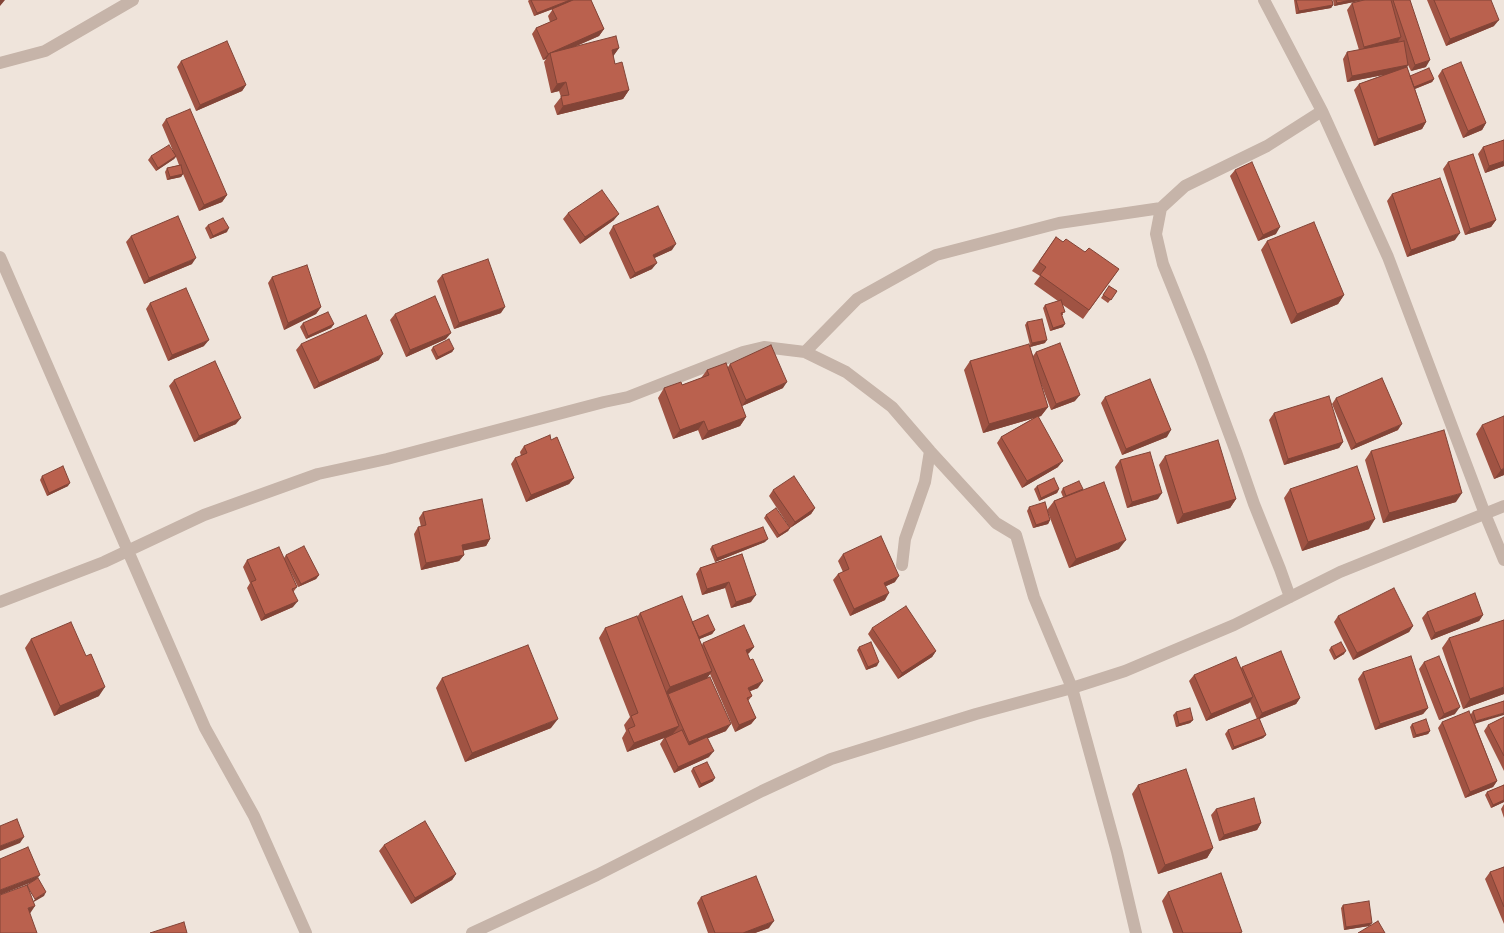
<!DOCTYPE html>
<html>
<head>
<meta charset="utf-8">
<style>
	body { margin:0 }
	canvas { display:block; background:#efe4db }
</style>
</head>
<body>
<canvas width="1504" height="933"></canvas>
<script>
const g = document.querySelector('canvas').getContext('2d');
g.lineJoin = 'round';
const toPath = rows => new Path2D(rows.map(r => 'M' + r).join(''));
function stroke(path, color, width, dash) { g.strokeStyle = color; g.lineWidth = width; g.lineCap = dash ? 'butt' : 'round'; g.setLineDash(dash || []); g.stroke(path); }
function fillPath(path, color) { g.fillStyle = color; g.fill(path, 'evenodd'); }
const street = toPath([
	[1264,0,1322,111,1388,257,1485,514,1504,560],
	[0,63,45,51,133,0],
	[0,257,205,728,254,816,306,933],
	[805,352,857,299,936,255,1059,223,1161,208],
	[902,565,905,539,925,482,930,451],
	[1290,597,1280,569,1254,504,1236,452,1201,358,1163,264,1156,234,1161,208,1185,186,1267,146,1322,111],
	[0,602,104,562,204,515,318,474,387,459,604,402,628,397,743,352,764,347,805,352,846,372,892,407,930,451,996,523,1016,535,1034,597,1072,688,1117,852,1136,933],
	[472,933,597,875,762,791,831,759,976,714,1072,688,1125,671,1234,625,1340,572,1504,506]
]);
const wall = toPath([
	[529,0,591,0,604,29,599,36,572,48,619,48,613,56,615,64,629,90,623,99,557,115,554,106,561,97,559,91,551,93,544,62,546,59,543,60,532,34,536,28,550,22,548,16,553,9,534,16,528,1],
	[1294,0,1332,0,1333,5,1331,8,1296,14],
	[1333,0,1410,0,1426,67,1411,71,1408,65,1407,67,1410,76,1434,79,1432,82,1415,89,1426,122,1422,129,1374,146,1354,90,1359,84,1383,75,1347,82,1343,59,1347,52,1359,50,1347,10,1352,3,1363,0,1334,6],
	[1427,0,1491,0,1494,26,1446,46],
	[181,61,246,85,242,91,196,111,177,67],
	[1442,70,1486,123,1482,130,1463,138,1438,76],
	[166,119,227,195,222,202,199,211,183,174,181,177,167,180,165,172,167,168,179,165,176,157,174,159,156,171,148,160,151,156,173,151,162,125],
	[1483,147,1504,166,1485,173,1478,154],
	[1448,162,1496,220,1491,227,1465,235,1443,169],
	[1235,170,1276,234,1258,241,1230,176],
	[1392,194,1455,240,1407,257,1387,201],
	[568,213,614,220,580,244,563,219],
	[208,225,227,232,210,239,205,228],
	[613,226,672,250,654,258,652,269,630,279,609,233],
	[131,236,192,264,144,284,126,242],
	[1056,237,1063,242,1119,269,1083,319,1063,305,1063,315,1062,315,1063,327,1050,331,1043,308,1045,305,1058,301,1034,284,1040,276,1032,271],
	[1267,241,1344,295,1338,304,1291,324,1261,250],
	[442,275,501,313,454,329,437,281],
	[272,277,321,307,316,314,284,330,268,283],
	[1109,286,1117,291,1108,303,1101,298],
	[150,303,204,346,168,361,146,309],
	[395,314,446,339,406,357,390,320],
	[1027,322,1045,343,1030,347,1033,356,1036,352,1075,401,1051,410,1040,381,1048,407,1041,416,1038,417,1058,467,1022,488,997,443,1001,437,1034,418,983,433,964,370,970,361,1030,345,1025,325],
	[303,323,334,324,331,328,306,339,300,327],
	[301,344,379,360,314,389,296,350],
	[433,347,454,349,452,352,436,360,431,350],
	[730,364,783,388,742,406,746,417,740,426,702,440,698,430,673,439,658,398,664,388,682,385,701,378,707,370,728,367],
	[174,380,236,424,194,442,169,386],
	[1105,397,1167,437,1122,455,1101,403],
	[1336,398,1398,430,1351,450,1332,404],
	[1274,413,1343,442,1339,448,1284,465,1269,420],
	[1482,425,1504,475,1494,479,1476,434],
	[551,440,574,478,569,484,526,502,511,464,515,458,521,456,520,452,524,446],
	[1371,451,1456,502,1383,523,1365,460],
	[1165,456,1236,499,1230,508,1177,524,1159,465],
	[1120,460,1158,499,1127,508,1115,467],
	[42,476,68,486,47,496,40,480],
	[1037,486,1059,489,1057,493,1039,501,1034,489],
	[1063,488,1083,489,1119,549,1069,568,1047,510,1050,520,1048,524,1033,528,1027,511,1029,507,1047,510,1054,501,1063,497,1061,492],
	[1290,489,1369,529,1302,551,1284,498],
	[773,490,815,508,811,514,790,528,769,496],
	[423,512,490,539,486,546,463,550,464,555,459,561,421,570,414,534,418,527,421,527,419,518],
	[766,515,790,528,788,531,777,538,764,518],
	[765,542,715,562,710,549,712,546],
	[742,554,751,602,731,608,725,588,702,595,696,574,700,568],
	[843,554,895,582,886,586,885,600,850,616,833,580,838,574,843,572,838,561],
	[286,555,319,575,316,579,298,587,287,565,297,587,294,591,293,607,261,621,247,588,250,583,243,567,247,560,284,558],
	[1427,612,1483,615,1479,621,1431,640,1422,618],
	[640,613,692,622,715,630,712,634,699,639,702,645,703,643,754,647,749,653,748,654,758,688,750,691,752,696,748,701,756,718,751,724,735,732,710,674,707,678,726,731,708,738,709,757,674,773,660,744,664,738,627,752,622,738,626,731,624,725,630,717,599,638,605,628,637,617],
	[1338,616,1413,626,1409,632,1353,660,1334,622],
	[872,628,936,651,932,657,898,679,868,634],
	[1449,638,1504,694,1463,709,1442,648],
	[31,639,99,696,54,716,25,648],
	[859,647,877,666,866,670,857,650],
	[1331,647,1344,654,1334,660,1329,650],
	[1424,662,1455,714,1439,720,1419,669],
	[1242,667,1300,698,1296,704,1259,719,1266,735,1263,738,1232,750,1225,734,1228,730,1257,719,1250,702,1249,703,1206,721,1189,681,1194,675,1241,668],
	[1363,672,1428,708,1423,714,1375,730,1358,679],
	[442,678,551,728,465,762,436,688],
	[1504,701,1475,724,1497,781,1493,787,1465,798,1438,728,1442,722,1471,714,1473,711],
	[1176,712,1193,720,1190,723,1176,727,1173,715],
	[1504,717,1504,771,1484,731,1488,725],
	[1412,724,1430,731,1428,734,1413,738,1410,727],
	[693,768,713,781,699,788,691,771],
	[1138,785,1213,848,1207,858,1158,874,1132,794],
	[1504,785,1504,802,1491,808,1485,795,1487,792],
	[1504,804,1504,818,1501,809],
	[1216,809,1261,823,1257,830,1219,841,1211,815],
	[384,845,456,874,452,880,411,904,379,851],
	[1504,867,1504,924,1485,879,1490,872],
	[1168,892,1242,932,1241,933,1173,933,1162,901],
	[701,897,769,928,755,933,708,933,697,903],
	[1343,905,1372,923,1369,926,1344,930,1341,908]
]);
const shadedWall = toPath([
	[0,0,5,0,0,6],
	[570,0,576,0,534,16,537,13],
	[1351,0,1364,0,1334,6,1337,3],
	[1333,5,1331,8,1296,14,1299,11],
	[1499,20,1494,26,1446,46,1450,39],
	[604,29,599,36,551,57,550,53,546,59,543,60,548,54],
	[1401,37,1397,43,1360,54,1364,47],
	[619,48,612,58,612,50],
	[1430,60,1426,67,1411,71,1415,65],
	[1408,65,1404,71,1347,82,1352,76],
	[1434,79,1432,82,1412,90,1414,87],
	[566,82,559,91,551,93,557,84],
	[246,85,242,91,196,111,200,105],
	[629,90,623,99,557,115,563,106],
	[1426,122,1422,129,1374,146,1378,139],
	[1486,123,1482,130,1463,138,1468,131],
	[176,156,174,159,156,171,158,168],
	[1504,161,1504,166,1485,173,1489,166],
	[183,174,181,177,167,180,170,177],
	[227,195,222,202,199,211,204,205],
	[619,214,614,220,580,244,585,237],
	[1496,220,1491,227,1465,235,1470,229],
	[1280,227,1276,234,1258,241,1263,235],
	[229,228,227,232,210,239,213,236],
	[1460,233,1455,240,1407,257,1411,250],
	[676,244,672,250,648,261,653,255],
	[196,258,192,264,144,284,149,278],
	[657,263,652,269,630,279,635,273],
	[1344,295,1338,304,1291,324,1297,314],
	[321,307,316,314,284,330,288,323],
	[505,307,501,313,454,329,459,323],
	[334,324,331,328,306,339,308,336],
	[1065,324,1063,327,1050,331,1053,328],
	[451,333,446,339,406,357,410,350],
	[209,340,204,346,168,361,172,355],
	[1047,340,1045,343,1030,347,1032,343],
	[454,349,452,352,436,360,438,357],
	[383,354,379,360,314,389,319,383],
	[787,382,783,388,742,406,746,400],
	[1080,395,1075,401,1051,410,1056,404],
	[1048,407,1041,416,983,433,989,424],
	[746,417,740,426,702,440,708,431],
	[241,418,236,424,194,442,199,436],
	[704,421,698,430,673,439,680,430],
	[1402,424,1398,430,1351,450,1356,444],
	[1171,430,1167,437,1122,455,1126,449],
	[1343,442,1339,448,1284,465,1288,459],
	[1063,461,1058,467,1022,488,1027,481],
	[1504,468,1504,475,1494,479,1501,470],
	[574,478,569,484,526,502,531,495],
	[70,483,68,486,47,496,49,493],
	[1059,489,1057,493,1039,501,1041,498],
	[1162,493,1158,499,1127,508,1132,502],
	[1462,493,1456,502,1383,523,1389,513],
	[1236,499,1230,508,1177,524,1183,514],
	[815,508,811,514,790,528,795,522],
	[1375,519,1369,529,1302,551,1308,542],
	[1050,520,1048,524,1033,528,1036,525],
	[790,528,788,531,777,538,779,535],
	[490,539,486,546,457,552,462,545],
	[768,539,765,542,715,562,717,558],
	[1126,540,1119,549,1069,568,1076,559],
	[464,555,459,561,421,570,426,563],
	[319,575,316,579,298,587,301,584],
	[899,576,895,582,880,589,884,583],
	[729,582,725,588,702,595,707,589],
	[889,593,885,600,850,616,854,609],
	[756,595,751,602,731,608,736,602],
	[298,601,293,607,261,621,265,615],
	[1483,615,1479,621,1431,640,1435,633],
	[1413,626,1409,632,1353,660,1357,653],
	[715,630,712,634,695,641,697,638],
	[754,647,749,653,741,657,746,650],
	[936,651,932,657,898,679,902,673],
	[1346,651,1344,654,1334,660,1336,657],
	[879,662,877,666,866,670,868,667],
	[712,671,706,680,663,696,670,687],
	[763,681,758,688,743,694,748,688],
	[105,687,99,696,54,716,60,706],
	[1504,687,1504,694,1463,709,1470,699],
	[1253,697,1249,703,1206,721,1211,714],
	[1300,698,1296,704,1257,720,1262,713],
	[1460,707,1455,714,1439,720,1444,714],
	[1428,708,1423,714,1375,730,1380,724],
	[1504,713,1504,715,1474,724,1476,721],
	[756,718,751,724,735,732,739,725],
	[558,719,551,728,465,762,472,753],
	[1193,720,1190,723,1176,727,1179,724],
	[731,724,726,731,684,748,689,742],
	[679,726,672,735,627,752,634,743],
	[1430,731,1428,734,1413,738,1416,735],
	[1266,735,1263,738,1232,750,1234,747],
	[714,751,709,757,674,773,678,767],
	[715,778,713,781,699,788,701,784],
	[1497,781,1493,787,1465,798,1470,792],
	[1504,800,1504,802,1491,808,1493,805],
	[1261,823,1257,830,1219,841,1224,835],
	[24,837,20,843,0,851,0,846],
	[1213,848,1207,858,1158,874,1165,865],
	[456,874,452,880,411,904,415,898],
	[40,875,35,881,0,895,0,890],
	[46,892,44,896,32,903,35,899],
	[35,906,29,915,28,908],
	[774,921,769,928,755,933,743,933],
	[1372,923,1369,926,1344,930,1346,927]
]);
const building = toPath([
	[531,0,570,0,537,13,531,0],
	[573,0,591,0,604,29,548,54,536,28,557,19,552,9,573,0],
	[1296,0,1332,0,1333,5,1299,11,1296,0],
	[1336,0,1351,0,1337,3,1336,0],
	[1364,0,1391,0,1401,37,1364,47,1352,3,1364,0],
	[1393,0,1410,0,1430,60,1415,65,1393,0],
	[1434,0,1491,0,1499,20,1450,39,1434,0],
	[616,36,619,48,612,50,615,64,622,62,629,90,563,106,561,96,569,95,566,82,557,84,550,53,616,36],
	[227,41,246,85,200,105,181,61,227,41],
	[1404,41,1408,65,1352,76,1347,52,1404,41],
	[1461,62,1486,123,1468,131,1442,70,1461,62],
	[1407,67,1426,122,1378,139,1359,84,1407,67],
	[1429,68,1434,79,1414,87,1410,76,1429,68],
	[190,109,227,195,204,205,166,119,190,109],
	[1504,140,1504,161,1489,166,1483,147,1504,140],
	[169,145,176,156,158,168,151,156,169,145],
	[1473,154,1496,220,1470,229,1448,162,1473,154],
	[1252,162,1280,227,1263,235,1235,170,1252,162],
	[181,165,183,174,170,177,167,168,181,165],
	[1440,178,1460,233,1411,250,1392,194,1440,178],
	[602,190,619,214,585,237,568,213,602,190],
	[658,206,676,244,653,255,657,263,635,273,613,226,658,206],
	[178,216,196,258,149,278,131,236,178,216],
	[223,218,229,228,213,236,208,225,223,218],
	[1314,222,1344,295,1297,314,1267,241,1314,222],
	[1056,237,1063,242,1066,239,1085,252,1089,248,1119,269,1089,310,1040,275,1046,267,1039,262,1056,237],
	[488,259,505,307,459,323,442,275,488,259],
	[307,265,321,307,288,323,272,277,307,265],
	[1109,286,1117,291,1111,300,1103,295,1109,286],
	[186,288,209,340,172,355,150,303,186,288],
	[435,296,451,333,410,350,395,314,435,296],
	[1061,300,1065,312,1061,313,1065,324,1053,328,1045,305,1061,300],
	[328,312,334,324,308,336,303,323,328,312],
	[366,315,383,354,319,383,301,344,366,315],
	[1042,319,1047,340,1032,343,1027,322,1042,319],
	[449,339,454,349,438,357,433,347,449,339],
	[1060,343,1080,395,1056,404,1036,352,1060,343],
	[1029,344,1048,407,989,424,970,361,1029,344],
	[771,345,787,382,746,400,730,364,771,345],
	[215,361,241,418,199,436,174,380,215,361],
	[726,363,746,417,708,431,704,421,680,430,664,388,681,382,682,385,709,375,707,370,726,363],
	[1382,378,1402,424,1356,444,1336,398,1382,378],
	[1150,379,1171,430,1126,449,1105,397,1150,379],
	[1329,396,1343,442,1288,459,1274,413,1329,396],
	[1038,416,1063,461,1027,481,1001,437,1038,416],
	[1504,416,1504,468,1501,470,1482,425,1504,416],
	[1444,430,1462,493,1389,513,1371,451,1444,430],
	[550,435,551,440,557,437,574,478,531,495,515,458,527,453,524,446,550,435],
	[1218,440,1236,499,1183,514,1165,456,1218,440],
	[1150,452,1162,493,1132,502,1120,460,1150,452],
	[63,466,70,483,49,493,42,476,63,466],
	[1357,466,1375,519,1308,542,1290,489,1357,466],
	[794,476,815,508,795,522,773,490,794,476],
	[1054,478,1059,489,1041,498,1037,486,1054,478],
	[1079,481,1083,489,1066,496,1063,488,1079,481],
	[1104,482,1126,540,1076,559,1054,501,1104,482],
	[482,499,490,539,462,545,464,555,426,563,418,527,426,525,423,512,482,499],
	[1045,502,1050,520,1036,525,1029,507,1045,502],
	[776,508,790,528,779,535,766,515,776,508],
	[763,527,768,539,717,558,712,546,763,527],
	[881,536,899,576,884,583,889,593,854,609,838,574,849,569,843,554,881,536],
	[304,546,319,575,301,584,286,555,304,546],
	[279,547,297,587,292,589,298,601,265,615,251,582,256,580,247,560,279,547],
	[742,554,756,595,736,602,729,582,707,589,700,568,742,554],
	[1394,588,1413,626,1357,653,1338,616,1394,588],
	[1475,593,1483,615,1435,633,1427,612,1475,593],
	[682,596,712,671,670,687,640,613,682,596],
	[906,606,936,651,902,673,872,628,906,606],
	[708,615,715,630,699,637,692,622,708,615],
	[637,616,679,726,634,743,628,729,635,726,631,716,638,713,605,628,637,616],
	[1504,620,1504,687,1470,699,1449,638,1504,620],
	[71,622,86,656,91,654,105,687,60,706,31,639,71,622],
	[744,625,754,647,746,650,750,660,753,659,763,681,748,688,752,696,747,698,756,718,739,725,703,643,744,625],
	[871,642,879,662,868,667,859,647,871,642],
	[1341,642,1346,651,1336,657,1331,647,1341,642],
	[528,645,558,719,472,753,442,678,528,645],
	[1281,651,1300,698,1262,713,1242,667,1281,651],
	[1411,656,1428,708,1380,724,1363,672,1411,656],
	[1439,656,1460,707,1444,714,1424,662,1439,656],
	[1236,657,1253,697,1211,714,1194,675,1236,657],
	[710,677,731,724,689,742,668,694,710,677],
	[1504,701,1504,713,1476,721,1473,711,1504,701],
	[1190,708,1193,720,1179,724,1176,712,1190,708],
	[1469,711,1497,781,1470,792,1442,722,1469,711],
	[1504,717,1504,756,1488,725,1504,717],
	[1259,718,1266,735,1234,747,1228,730,1259,718],
	[1426,719,1430,731,1416,735,1412,724,1426,719],
	[682,730,689,745,707,737,714,751,678,767,665,738,682,730],
	[707,762,715,778,701,784,693,768,707,762],
	[1186,769,1213,848,1165,865,1138,785,1186,769],
	[1504,785,1504,800,1493,805,1487,792,1504,785],
	[1254,798,1261,823,1224,835,1216,809,1254,798],
	[17,819,24,837,0,846,0,826,17,819],
	[425,821,456,874,415,898,384,845,425,821],
	[28,847,40,875,0,890,0,859,28,847],
	[1504,867,1504,907,1490,872,1504,867],
	[1221,873,1242,932,1239,933,1183,933,1168,892,1221,873],
	[756,876,774,921,743,933,715,933,701,897,756,876],
	[38,878,46,892,35,899,30,891,27,885,38,878],
	[27,885,35,906,28,908,37,933,0,933,0,895,27,885],
	[1369,901,1372,923,1346,927,1343,905,1369,901],
	[1378,921,1385,933,1358,933,1378,921],
	[184,922,187,933,150,933,184,922]
]);
stroke(street, '#c6b4a9', 12);
fillPath(wall, '#a05343');
fillPath(shadedWall, '#824437');
fillPath(building, '#ba614e');
stroke(building, '#824437', 1);
</script>
</body>
</html>
